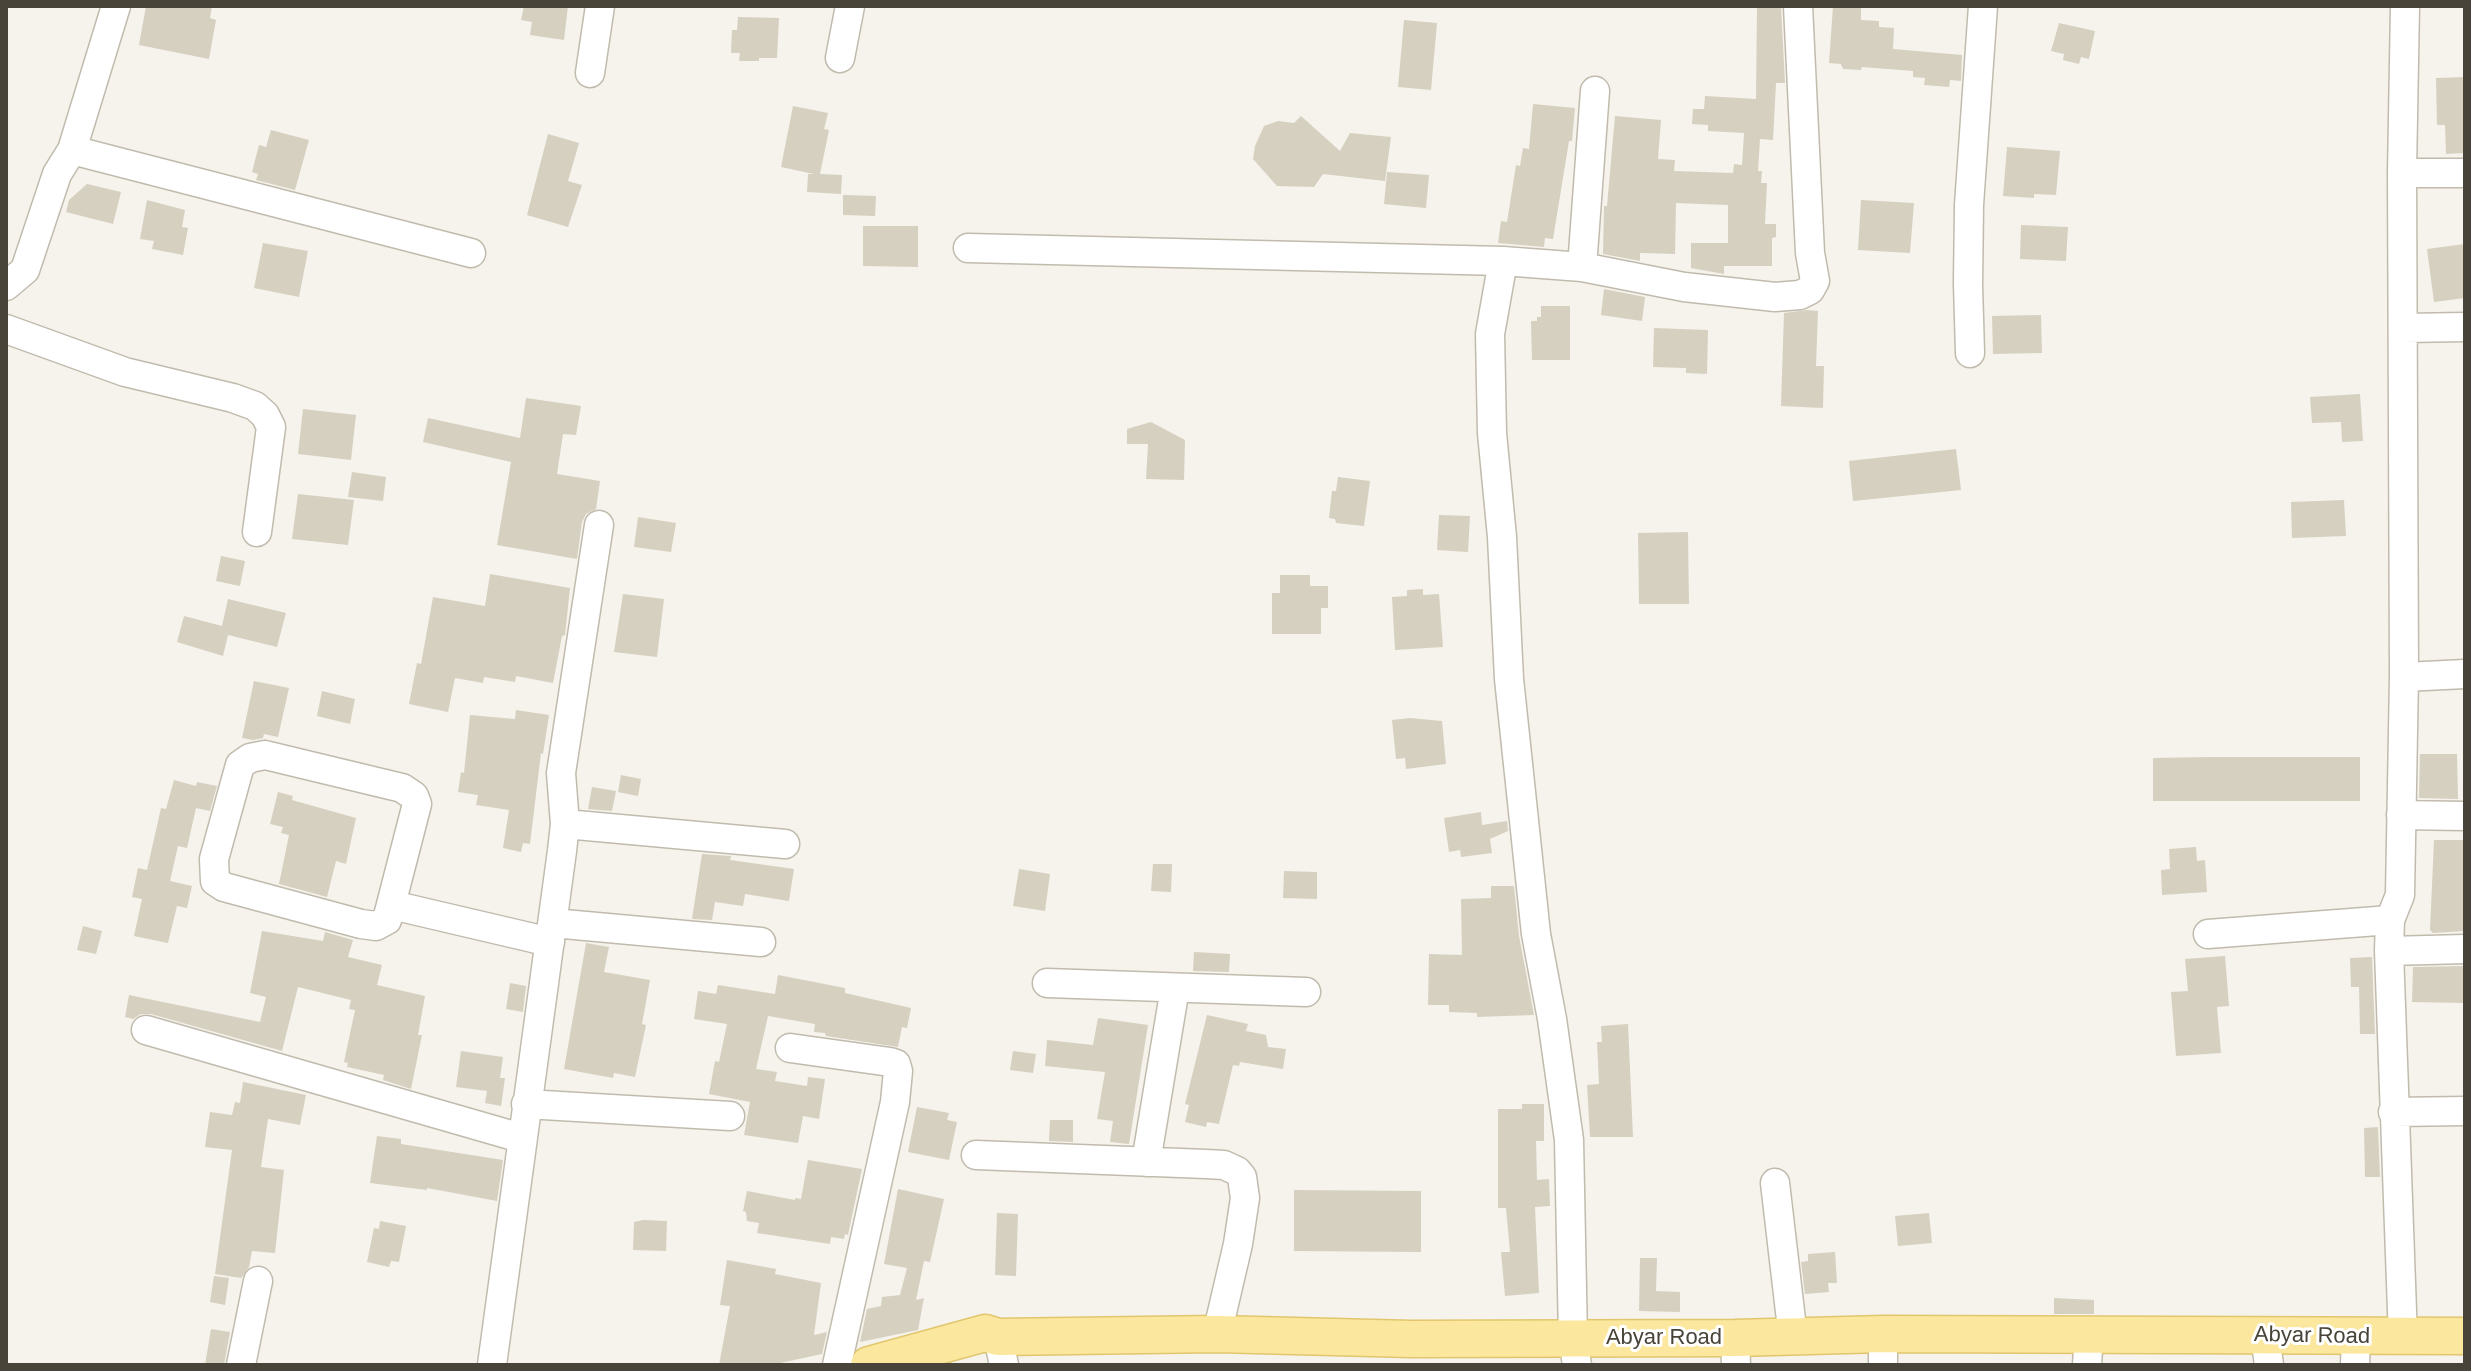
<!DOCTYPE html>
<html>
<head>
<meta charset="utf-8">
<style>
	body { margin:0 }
	#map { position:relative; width:2471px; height:1371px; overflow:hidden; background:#f5f3eb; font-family:Helvetica,sans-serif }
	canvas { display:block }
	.frame { position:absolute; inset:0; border:8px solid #494439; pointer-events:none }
</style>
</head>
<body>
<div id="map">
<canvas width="2471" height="1371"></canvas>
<div class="frame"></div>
</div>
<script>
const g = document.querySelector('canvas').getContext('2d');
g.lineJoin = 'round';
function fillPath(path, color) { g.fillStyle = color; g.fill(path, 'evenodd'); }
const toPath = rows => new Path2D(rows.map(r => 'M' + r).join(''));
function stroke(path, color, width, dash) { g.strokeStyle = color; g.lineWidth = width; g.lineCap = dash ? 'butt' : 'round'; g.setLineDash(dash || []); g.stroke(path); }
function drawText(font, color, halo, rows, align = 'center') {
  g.font = font + ' Helvetica,sans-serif'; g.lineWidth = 6; g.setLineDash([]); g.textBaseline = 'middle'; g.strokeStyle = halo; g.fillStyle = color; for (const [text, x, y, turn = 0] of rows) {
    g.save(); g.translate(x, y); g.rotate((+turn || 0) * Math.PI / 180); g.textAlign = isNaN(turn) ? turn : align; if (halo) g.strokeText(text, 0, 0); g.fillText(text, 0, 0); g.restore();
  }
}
const building = toPath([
	[146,6,212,6,210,18,216,20,209,59,139,45],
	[524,6,568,6,564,40,530,35,532,22,521,20],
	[1757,6,1781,6,1785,83,1776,83,1773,140,1760,139,1758,171,1762,171,1761,183,1767,183,1765,224,1776,224,1776,237,1772,238,1772,266,1724,266,1724,274,1691,268,1691,243,1728,243,1728,205,1676,203,1675,254,1640,253,1640,261,1603,254,1604,206,1607,206,1615,116,1661,120,1658,159,1675,160,1674,171,1733,173,1734,164,1742,165,1744,133,1708,131,1708,125,1692,124,1693,109,1704,109,1705,96,1756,99],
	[1833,6,1861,6,1861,20,1879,21,1879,27,1894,28,1893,49,1962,55,1961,81,1950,80,1949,87,1924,85,1925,78,1913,77,1913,71,1862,67,1861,70,1843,69,1841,64,1829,63],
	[738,17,779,18,777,58,759,58,759,61,739,61,740,53,731,53,732,30,737,30],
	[1404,20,1437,23,1431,90,1398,87],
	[2059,23,2095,31,2089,59,2081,57,2079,64,2063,60,2064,54,2051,51],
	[2465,77,2465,153,2446,154,2445,125,2437,125,2436,78],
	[1533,104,1575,108,1572,141,1569,141,1553,239,1545,238,1544,247,1498,243,1501,221,1507,222,1516,165,1520,166,1523,148,1529,149],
	[793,106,828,113,824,129,829,130,820,174,842,175,841,194,807,192,808,174,814,174,781,167],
	[1301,116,1340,151,1350,133,1391,137,1385,181,1323,174,1314,187,1277,186,1253,159,1255,146,1264,126,1278,121,1294,123],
	[271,130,309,140,295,190,256,180,258,174,252,172,259,145,266,147],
	[548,134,579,143,568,181,582,185,568,227,527,215],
	[2007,147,2060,151,2056,195,2034,194,2034,198,2003,196],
	[1387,172,1429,175,1426,208,1384,204],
	[87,184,121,192,113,224,66,212,69,200],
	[843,195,876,196,875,216,843,215],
	[147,200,185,210,182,227,188,228,183,255,152,249,154,241,140,239],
	[1861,200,1914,203,1910,253,1858,250],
	[2021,225,2068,227,2066,261,2020,259],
	[863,226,918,226,918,267,863,266],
	[263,243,308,251,299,297,254,288],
	[2465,244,2465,298,2434,302,2427,249],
	[1604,289,1645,297,1642,321,1601,315],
	[1541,306,1570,306,1570,360,1532,360,1531,321,1537,321,1537,317,1541,317],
	[1807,310,1818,311,1816,366,1824,366,1823,408,1781,406,1784,313],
	[2041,315,2042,353,1993,354,1992,316],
	[1654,328,1708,330,1707,374,1686,373,1686,368,1653,367],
	[2360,394,2363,441,2342,442,2341,422,2312,423,2310,397],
	[526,398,581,406,576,435,563,434,557,474,600,481,596,509,586,514,582,522,577,559,497,545,511,462,423,442,428,418,520,438],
	[303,409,356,415,351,460,298,454],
	[1151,422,1185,440,1184,480,1146,479,1148,444,1127,444,1127,429],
	[1956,449,1961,490,1853,501,1849,461],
	[352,472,386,477,383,501,348,497],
	[1338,477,1370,481,1364,526,1336,523,1335,519,1329,518,1332,491,1336,491],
	[298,494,354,500,348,545,292,539],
	[2344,500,2346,536,2292,538,2291,502],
	[1439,515,1470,516,1468,552,1437,550],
	[638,517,676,523,671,552,634,547],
	[1688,532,1689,604,1639,604,1638,533],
	[221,556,245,561,240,586,216,581],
	[490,574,570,588,565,635,562,636,553,683,516,676,515,682,484,677,483,683,455,678,448,712,409,704,417,663,421,664,433,597,485,606],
	[1280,575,1310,575,1310,586,1328,586,1328,608,1321,608,1321,634,1272,634,1272,593,1280,593],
	[1423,589,1423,595,1439,594,1443,647,1395,650,1392,597,1407,596,1407,590],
	[623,594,664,599,657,657,614,652],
	[228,599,286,613,277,647,228,635,223,656,177,642,184,616,222,626],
	[254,681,289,688,278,737,264,734,263,738,253,740,242,738],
	[322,691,355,699,350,724,317,716],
	[516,710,549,715,543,754,541,753,530,844,523,843,521,852,503,848,509,810,476,805,478,795,458,792,461,772,464,773,470,715,515,719],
	[1410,718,1442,721,1446,764,1406,769,1405,758,1396,759,1392,720],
	[2420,754,2457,754,2458,799,2419,798],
	[2210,757,2360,757,2360,801,2153,801,2153,758],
	[621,775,641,779,638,796,618,792],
	[174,780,196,786,197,782,217,786,210,811,196,808,187,848,178,846,170,881,192,886,187,908,177,906,168,943,134,936,142,899,132,897,138,868,147,870,161,808,166,809],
	[592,787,616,791,612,811,588,809],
	[278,792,293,796,292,800,356,818,346,864,336,861,327,897,279,884,289,835,281,833,283,827,270,824],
	[1481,812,1482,825,1507,821,1508,831,1490,839,1492,853,1461,857,1460,850,1449,852,1444,818],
	[2434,840,2465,840,2465,931,2433,933,2430,930],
	[2196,847,2197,861,2205,860,2207,892,2162,895,2161,870,2170,869,2169,849],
	[702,854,731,856,730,860,794,869,789,901,745,894,743,906,715,902,712,920,692,919],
	[1153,864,1172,864,1171,892,1151,891],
	[1019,869,1050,874,1045,911,1013,906],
	[1284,871,1317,872,1317,899,1283,898],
	[1491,886,1514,886,1519,936,1534,1015,1477,1017,1477,1013,1449,1012,1449,1005,1428,1005,1429,954,1462,955,1461,899,1491,898],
	[83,926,102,931,96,954,77,950],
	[262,931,323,941,325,932,353,940,348,957,382,965,377,985,425,996,418,1035,422,1035,411,1089,383,1080,384,1075,347,1067,348,1063,344,1062,355,1010,349,1009,351,1000,298,987,282,1051,151,1014,141,1014,133,1019,125,1017,129,995,260,1022,266,997,250,993],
	[586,943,609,947,604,972,650,980,642,1024,646,1025,635,1077,614,1073,613,1078,564,1069],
	[1194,952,1230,954,1229,972,1193,971],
	[2225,956,2229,1006,2217,1007,2221,1053,2176,1056,2171,992,2188,991,2185,959],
	[2372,957,2375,1034,2360,1034,2359,987,2351,987,2350,958],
	[2465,966,2465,1003,2412,1002,2413,967],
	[778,975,845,988,845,993,911,1008,907,1028,902,1027,898,1047,826,1036,825,1033,814,1032,815,1024,768,1016,756,1069,777,1072,775,1081,807,1086,808,1077,825,1079,819,1119,803,1116,798,1143,744,1135,750,1102,709,1094,715,1061,719,1062,727,1024,694,1019,698,991,716,994,718,985,775,994],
	[510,983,526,986,523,1012,506,1009],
	[1207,1015,1248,1024,1246,1031,1266,1035,1268,1047,1286,1049,1283,1069,1240,1062,1239,1066,1233,1065,1219,1124,1207,1122,1206,1127,1185,1122,1189,1105,1185,1104],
	[1098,1018,1148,1025,1129,1144,1110,1142,1113,1121,1097,1119,1105,1072,1045,1066,1047,1040,1093,1045],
	[1628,1024,1633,1137,1590,1137,1587,1085,1599,1084,1597,1042,1602,1042,1601,1026],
	[461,1051,503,1057,500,1078,505,1078,501,1106,485,1103,487,1091,456,1087],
	[1013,1051,1036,1054,1033,1073,1010,1070],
	[243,1082,306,1095,300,1125,268,1119,261,1167,284,1170,275,1253,252,1251,249,1267,241,1278,215,1274,232,1150,205,1147,210,1112,232,1115,235,1102,240,1103],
	[1522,1104,1544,1104,1544,1141,1536,1141,1537,1180,1549,1179,1550,1206,1535,1207,1539,1293,1505,1296,1501,1252,1510,1252,1506,1208,1498,1208,1498,1109,1522,1109],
	[917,1107,949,1113,947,1120,957,1122,949,1160,908,1152],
	[1050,1120,1073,1120,1073,1142,1049,1141],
	[2378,1127,2380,1177,2365,1177,2364,1128],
	[377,1136,401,1139,401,1144,503,1160,497,1201,427,1188,427,1190,370,1183],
	[808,1160,862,1169,848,1235,845,1234,844,1239,831,1237,830,1244,757,1233,759,1223,747,1221,746,1212,743,1211,747,1191,795,1200,795,1198,801,1199],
	[898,1189,944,1199,930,1262,924,1261,916,1300,924,1298,918,1330,860,1342,867,1309,881,1306,882,1297,900,1295,907,1268,884,1264],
	[1294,1190,1421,1191,1421,1252,1294,1251],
	[997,1213,1018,1214,1016,1276,995,1275],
	[1929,1213,1932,1243,1898,1246,1895,1216],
	[643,1220,667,1221,666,1251,633,1250,634,1222],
	[380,1221,406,1226,399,1262,391,1261,389,1267,367,1262,374,1228,379,1229],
	[1835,1252,1837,1283,1828,1283,1829,1292,1805,1294,1801,1262,1808,1261,1808,1254],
	[1640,1258,1657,1258,1656,1291,1680,1292,1680,1312,1639,1311],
	[727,1260,776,1269,775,1274,821,1283,814,1335,827,1332,822,1354,771,1365,719,1365,730,1306,720,1305],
	[214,1276,229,1278,225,1305,210,1302],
	[2054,1298,2094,1300,2094,1314,2054,1314],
	[211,1329,230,1332,224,1365,205,1365]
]);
const minor = toPath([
	[840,58,850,6],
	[590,73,600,6],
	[72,150,471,253],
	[2402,173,2465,173],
	[968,248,1503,261,1582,267,1684,287,1775,297,1800,295,1810,290,1815,281,1810,253,1798,6],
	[1503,261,1490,334,1492,433,1502,537,1509,679,1536,934,1552,1019,1569,1140,1573,1339,1577,1365],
	[1582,267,1595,91],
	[6,286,25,270,57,174,72,150,116,6],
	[2404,328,2465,327],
	[6,329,125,372,233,398,255,406,265,415,271,427,257,532],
	[1970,353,1968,284,1969,205,1983,6],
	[2404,677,2465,674],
	[265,755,402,788,414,796,417,804,387,920,376,926,361,924,224,887,215,881,214,859,240,765,250,758,265,755],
	[2401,815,2465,816],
	[565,824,785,844],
	[392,905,550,942],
	[553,923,761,942],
	[2208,934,2390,920],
	[2389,951,2465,949],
	[1047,983,1306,992],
	[146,1030,521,1138],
	[790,1048,890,1062,896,1064,898,1071,895,1102,837,1365],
	[526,1104,730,1116],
	[2393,1112,2465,1111],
	[976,1155,1206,1164,1224,1165,1237,1171,1242,1177,1245,1198,1238,1244,1217,1334],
	[1146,1162,1175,988],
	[1775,1183,1793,1337],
	[1883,1334,1883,1365],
	[2265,1336,2269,1365],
	[998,1337,1004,1365],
	[1735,1338,1736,1365],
	[2403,1338,2389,951,2390,920,2400,895,2404,677,2402,173,2405,6],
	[241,1365,258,1281],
	[492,1365,562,851,565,824,561,773,599,525],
	[2087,1365,2089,1334],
	[2355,1365,2356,1337]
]);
const major = toPath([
	[869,1365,985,1333,998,1337,1217,1334,1411,1339,1735,1338,1883,1334,2465,1336]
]);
const streetNames = [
	["Abyar Road",2312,1336,1],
	["Abyar Road",1664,1338]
];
fillPath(building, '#d6d0c1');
stroke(minor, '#c1bbae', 31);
stroke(major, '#e1c66e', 39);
stroke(minor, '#fff', 28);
stroke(major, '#fbe79e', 36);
drawText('22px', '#494439', '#fff', streetNames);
</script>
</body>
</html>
